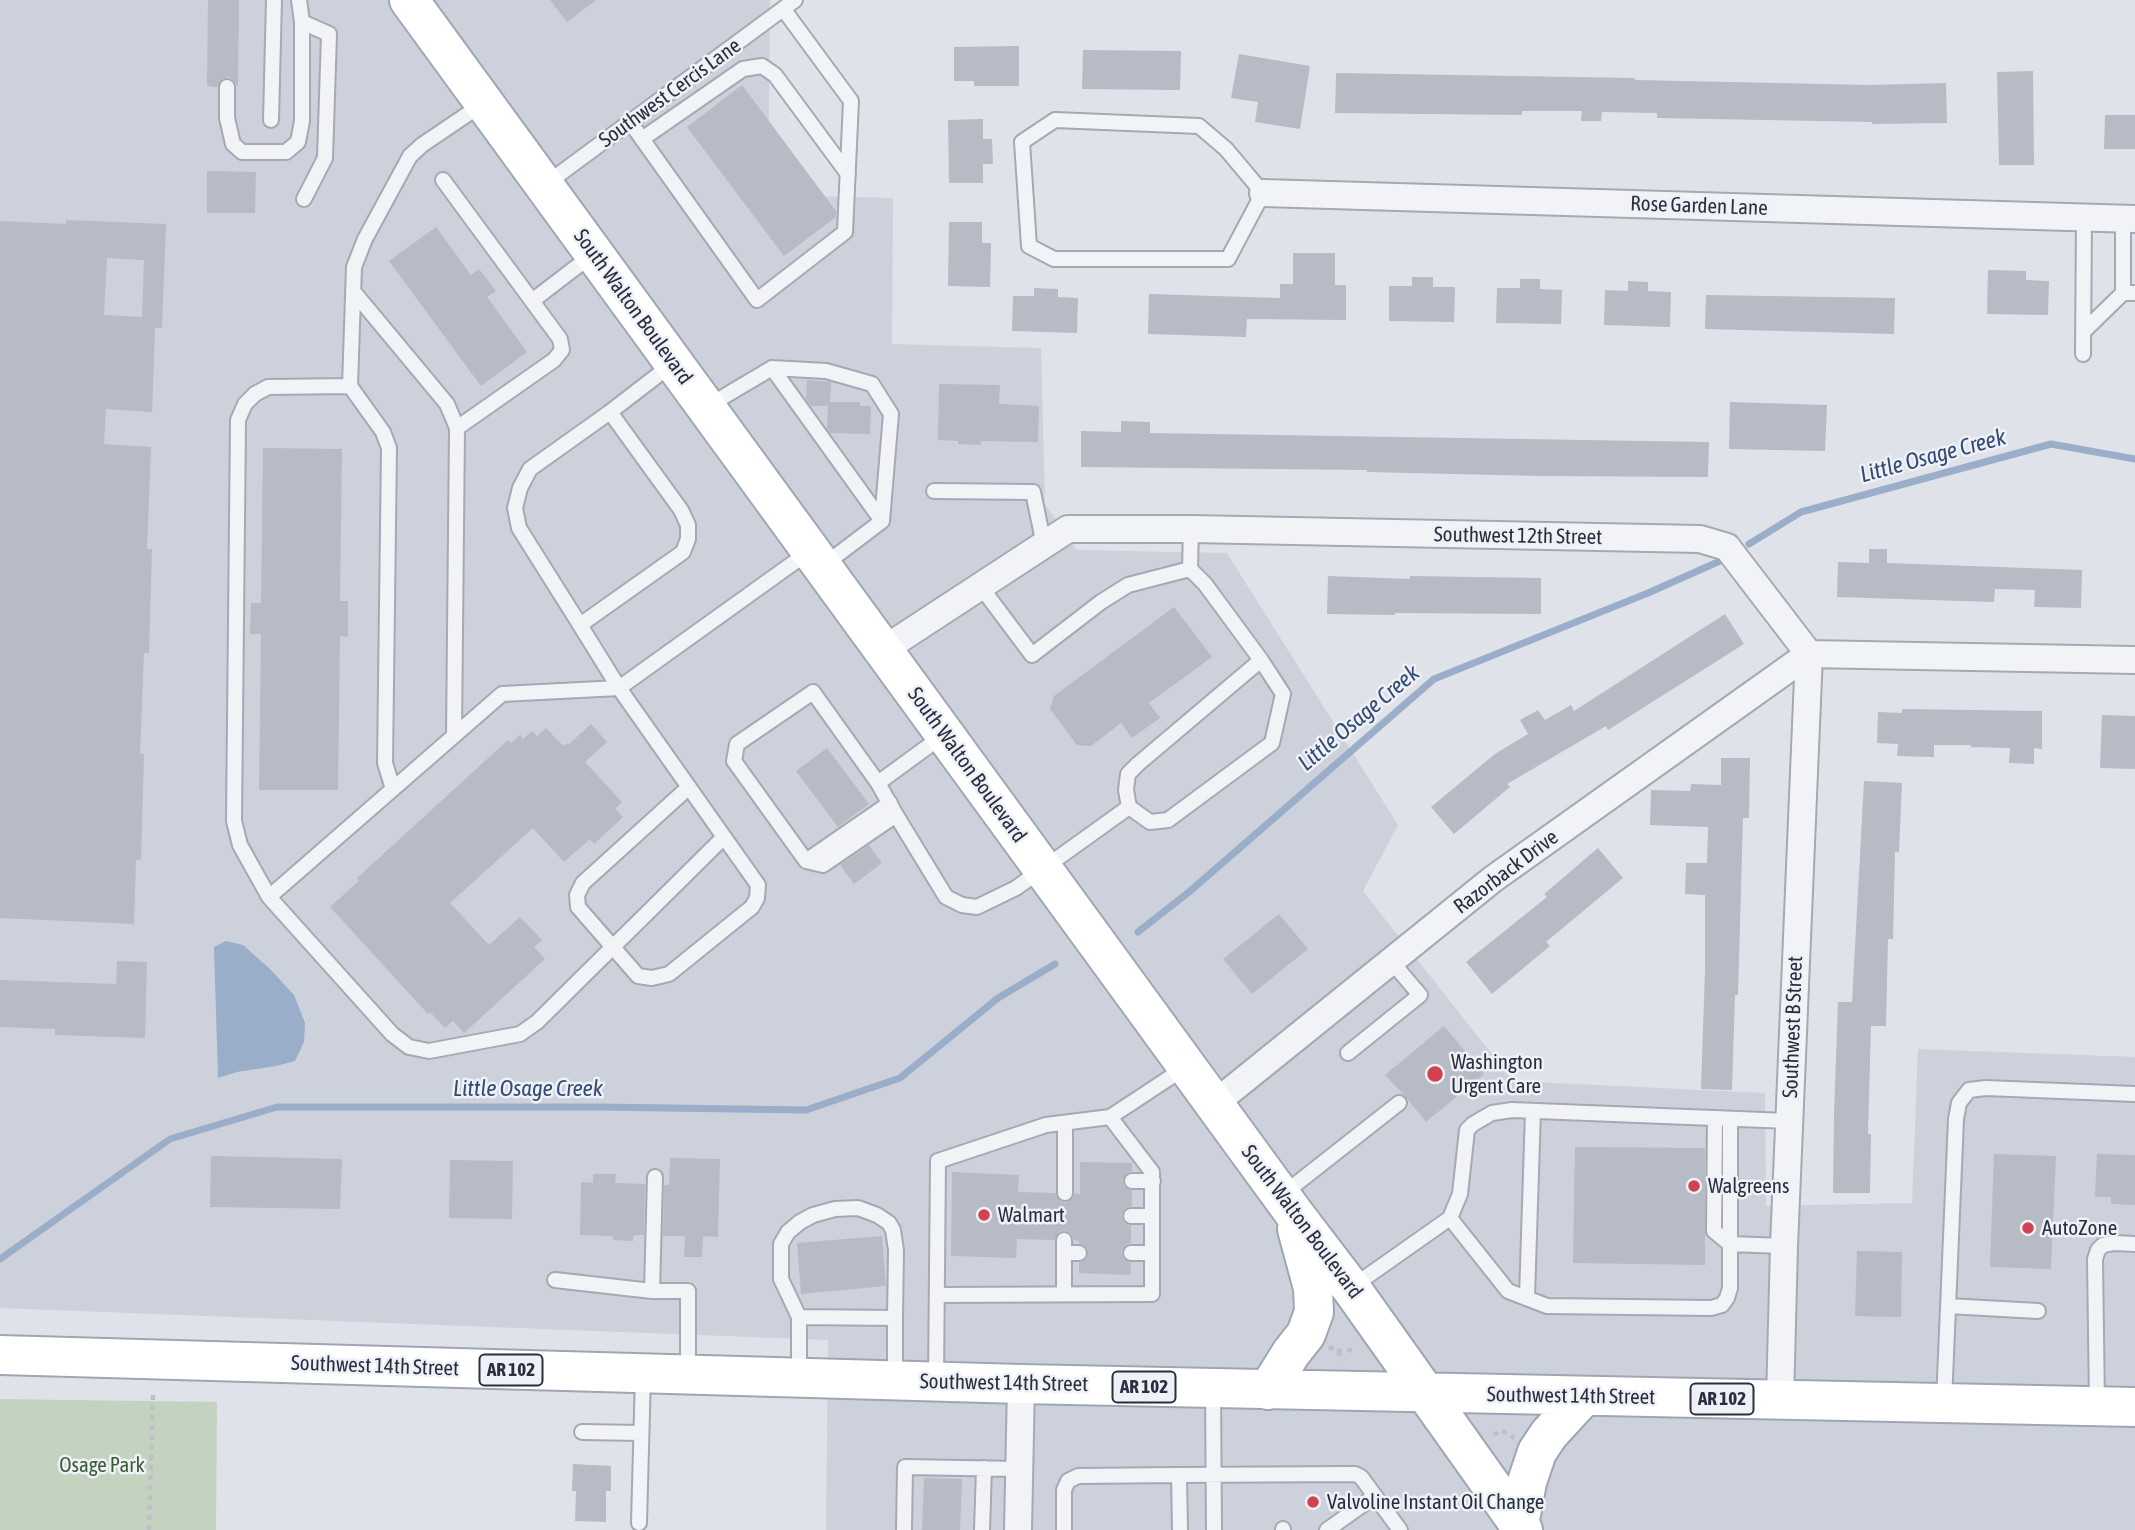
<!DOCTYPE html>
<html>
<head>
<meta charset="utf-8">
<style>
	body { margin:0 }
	canvas { display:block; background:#dfe2e9 }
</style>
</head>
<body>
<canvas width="2135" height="1530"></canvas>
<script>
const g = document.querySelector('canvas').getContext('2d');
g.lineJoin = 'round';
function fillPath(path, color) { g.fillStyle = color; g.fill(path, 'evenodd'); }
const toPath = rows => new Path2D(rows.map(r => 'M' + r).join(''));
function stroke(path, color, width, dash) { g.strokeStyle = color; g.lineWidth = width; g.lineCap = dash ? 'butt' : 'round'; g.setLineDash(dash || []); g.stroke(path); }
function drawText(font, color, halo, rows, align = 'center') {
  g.font = font + ' "Asap Condensed",sans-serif'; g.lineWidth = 5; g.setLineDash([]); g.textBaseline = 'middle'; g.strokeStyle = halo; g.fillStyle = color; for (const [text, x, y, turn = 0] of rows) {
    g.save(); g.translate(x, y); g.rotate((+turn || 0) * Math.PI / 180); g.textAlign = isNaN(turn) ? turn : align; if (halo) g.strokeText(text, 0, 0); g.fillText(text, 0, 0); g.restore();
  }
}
const built = toPath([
	[0,0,770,0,768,195,893,198,892,344,1041,348,1045,504,1077,550,1227,553,1398,825,1363,891,1513,1081,1765,1093,1766,1206,1912,1203,1918,1049,2135,1057,2135,1530,826,1530,828,1340,0,1308]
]);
const green = toPath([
	[0,1399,217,1402,216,1530,0,1530]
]);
const water = toPath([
	[226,941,243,945,270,969,294,995,305,1023,304,1042,295,1061,276,1066,237,1072,218,1078,214,947]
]);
const stream = toPath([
	[1749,544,1801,512,2051,444,2135,459],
	[1138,932,1189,892,1434,679,1648,593,1720,561],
	[0,1259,170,1139,277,1107,598,1107,806,1110,900,1078,998,998,1055,964]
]);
const building = toPath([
	[208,0,239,0,238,87,232,79,228,77,222,79,217,87,207,86],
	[550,0,596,0,567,22],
	[1019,46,1019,86,974,86,974,81,954,81,954,47],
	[1083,50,1181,51,1180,90,1082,89],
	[1239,54,1310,66,1300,129,1255,122,1258,102,1231,98],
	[2033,71,2034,165,1999,165,1997,72],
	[1336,73,1635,78,1635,80,1870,85,1946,83,1947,123,1872,124,1872,122,1657,118,1657,113,1602,112,1601,121,1581,121,1582,111,1522,111,1522,115,1335,113],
	[742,85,836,211,836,217,784,256,687,127],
	[2105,115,2135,115,2135,149,2104,149],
	[983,119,983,139,992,139,993,164,983,164,983,183,949,183,948,120],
	[207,171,256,172,255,213,207,213],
	[66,220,166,224,162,328,155,328,152,412,106,409,104,444,151,447,147,549,152,549,149,653,144,653,140,754,144,754,141,860,136,860,134,924,0,918,0,221,66,224],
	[107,258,144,260,142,317,104,315],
	[949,222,982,222,982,243,991,243,990,287,948,286],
	[436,227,471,275,479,269,496,291,487,297,527,352,481,386,389,261],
	[1293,253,1335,253,1335,285,1346,285,1346,320,1247,319,1246,337,1148,334,1149,294,1280,298,1280,284,1293,284],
	[1988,270,2026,271,2026,280,2049,281,2048,315,1987,314],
	[1412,277,1433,277,1433,287,1455,287,1454,322,1389,321,1389,286,1412,286],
	[1520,279,1540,279,1540,289,1562,290,1561,324,1496,323,1497,288,1520,288],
	[1628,281,1648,282,1648,291,1671,292,1670,327,1604,325,1605,290,1628,291],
	[1034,288,1058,289,1058,297,1078,298,1077,333,1012,331,1013,296,1034,296],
	[1706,295,1895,298,1894,334,1705,329],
	[807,380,831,382,830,402,860,402,860,406,871,406,870,434,830,433,827,428,828,406,811,406,806,399],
	[939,384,1000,385,999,404,1039,406,1038,442,981,441,981,445,958,444,958,441,938,440],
	[1730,402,1827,405,1825,451,1729,449],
	[1121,421,1150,422,1150,433,1709,442,1708,477,1542,476,1367,472,1367,470,1081,467,1081,431,1121,432],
	[263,448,342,449,340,601,348,601,348,637,340,636,338,790,259,790,261,634,250,634,251,603,261,603],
	[1869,549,1887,549,1887,563,2082,570,2081,608,2034,607,2035,590,1995,589,1994,602,1837,597,1838,562,1869,563],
	[1328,576,1410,579,1410,576,1541,578,1541,614,1395,613,1395,615,1327,614],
	[1174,607,1212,657,1149,703,1160,718,1132,738,1121,723,1091,746,1077,745,1050,709,1054,696],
	[1725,614,1744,644,1608,730,1606,726,1507,784,1510,787,1454,834,1431,807,1495,754,1528,734,1520,720,1538,710,1545,720,1571,705,1574,711],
	[1902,709,2042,711,2042,749,2034,748,2034,764,2009,763,2010,748,1971,747,1971,745,1934,745,1934,757,1897,756,1898,744,1877,743,1878,712,1902,713],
	[2102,715,2135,716,2135,769,2100,768],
	[591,724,607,742,585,762,622,802,615,809,623,817,594,844,590,839,564,862,533,828,450,903,489,945,520,917,542,940,534,947,545,959,464,1033,453,1021,445,1028,430,1012,428,1014,330,907,359,881,357,878,508,740,511,743,520,735,523,739,532,731,537,736,546,728,563,746,568,743,569,744],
	[827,748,869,804,838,827,796,771],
	[1721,758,1750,758,1749,818,1743,818,1738,995,1735,995,1732,1090,1701,1089,1705,970,1705,895,1685,894,1686,863,1707,863,1708,827,1650,825,1651,790,1690,791,1691,784,1721,785],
	[1864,781,1902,783,1899,852,1895,852,1893,939,1888,939,1886,1026,1871,1026,1868,1134,1871,1134,1870,1193,1833,1193,1834,1114,1838,1002,1852,1002],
	[869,845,882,863,854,884,840,865],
	[1598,848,1623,878,1546,942,1550,946,1492,994,1466,962,1547,897,1544,894],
	[1279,914,1308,949,1252,994,1223,959],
	[117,961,147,962,145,1038,55,1035,55,1029,0,1027,0,980,116,984],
	[1444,1026,1484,1074,1426,1122,1406,1097,1385,1075],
	[1575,1147,1705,1148,1705,1265,1573,1263],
	[1994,1154,2056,1156,2051,1269,1990,1267],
	[2097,1154,2135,1155,2135,1205,2111,1204,2111,1197,2095,1197],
	[211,1156,342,1159,340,1209,210,1207],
	[670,1158,720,1159,718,1237,703,1236,702,1257,684,1257,685,1236,663,1236,664,1185,669,1185],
	[450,1160,513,1161,512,1219,449,1218],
	[1080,1162,1132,1163,1132,1171,1127,1173,1122,1180,1124,1186,1132,1191,1132,1206,1126,1208,1121,1215,1123,1221,1131,1226,1131,1243,1126,1245,1121,1252,1123,1258,1131,1263,1130,1275,1079,1273,1079,1263,1087,1258,1088,1249,1079,1243,1079,1241,1074,1240,1072,1235,1065,1230,1059,1232,1054,1240,1017,1239,1016,1258,951,1256,952,1172,1019,1175,1018,1192,1055,1193,1060,1201,1066,1203,1073,1198,1075,1193,1080,1194],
	[593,1174,616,1174,615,1183,645,1184,644,1235,636,1235,633,1236,633,1241,613,1240,613,1236,580,1235,581,1182,593,1183],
	[882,1236,886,1286,801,1294,797,1243],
	[1857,1251,1902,1252,1901,1317,1855,1316],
	[573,1464,611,1466,611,1491,606,1491,606,1522,575,1521,576,1491,572,1491],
	[924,1478,962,1479,960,1530,922,1530]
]);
const path = toPath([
	[1329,1347,1337,1351,1344,1360],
	[1337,1351,1353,1350],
	[1494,1435,1501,1430,1514,1438],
	[149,1530,153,1394]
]);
const service = toPath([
	[302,22,329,34,325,158,304,199],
	[227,87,227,118,233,144,242,152,286,152,298,142,302,121,302,22,299,0],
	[484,103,422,145,410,156,365,239,354,267,350,386,268,387,255,394,245,404,238,420,234,821,240,845,269,897,502,694,619,688,810,551],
	[271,120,274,0],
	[1055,120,1199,126,1226,149,1263,193,1228,259,1054,259,1029,246,1022,142,1055,120],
	[630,122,757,300,845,232,851,101,784,10],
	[642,139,743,69,762,66,775,75,848,174],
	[443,180,560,339,562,350,554,360,457,428],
	[546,184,795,0],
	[2123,219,2123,293,2135,293],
	[353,291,447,404,457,428,454,736],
	[532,301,592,255],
	[2083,332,2123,293],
	[2083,354,2084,218],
	[772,368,882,521],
	[350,386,383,432,389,448,385,763,393,789],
	[708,406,772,368,826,371,872,384,891,414,882,521,824,565],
	[934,491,1033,492,1044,545],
	[981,587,1032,655,1101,602,1128,585,1190,569],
	[580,625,519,528,515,508,520,488,530,469,610,412],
	[813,692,878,783,896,815,823,865,806,861,734,761,737,744,813,692],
	[878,783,945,734],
	[689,787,583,883,577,895,578,907,638,976,652,978,669,974,752,907,757,898,758,885,724,837],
	[1129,807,1150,822,1168,820,1272,743,1283,694,1261,660],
	[896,815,946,897,962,905,977,907,1016,888,1129,807,1126,790,1128,774,1138,764,1261,660,1205,584,1190,569,1191,529],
	[806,861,890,803],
	[269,897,392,1034,409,1047,429,1051,520,1034,537,1022,724,837,619,688,580,625,683,552,688,539,688,525,681,510,610,412,671,365],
	[1348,1053,1420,995,1391,961],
	[1715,1118,1714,1231,1730,1244,1784,1246],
	[1065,1123,1065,1193],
	[1132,1181,1153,1181],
	[1282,1195,1399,1103],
	[1131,1216,1152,1216],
	[1450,1218,1508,1291,1547,1306,1711,1308,1722,1305,1727,1298,1730,1288,1730,1119],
	[1064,1253,1079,1253],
	[1131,1253,1152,1253],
	[555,1280,652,1291,688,1291,688,1374],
	[1352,1287,1450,1218,1460,1194,1467,1130,1473,1124,1492,1113,1512,1110,1789,1121],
	[652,1291,655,1177],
	[1064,1294,1064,1240],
	[937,1295,1152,1294,1152,1172,1110,1117],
	[1527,1297,1533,1111],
	[1948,1306,2038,1311],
	[799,1317,781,1279,781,1244,788,1232,800,1222,813,1215,835,1209,858,1208,877,1215,889,1223,893,1230,896,1250,895,1318],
	[799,1376,799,1317,895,1318,895,1379],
	[936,1379,938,1161,1046,1125,1110,1117,1186,1067],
	[1213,1388,1214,1530],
	[1944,1402,1956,1119,1959,1103,1969,1090,1986,1088,2135,1094],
	[2097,1405,2095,1259,2098,1250,2103,1245,2114,1243,2135,1244],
	[582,1432,641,1433],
	[1179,1475,1355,1474,1361,1477,1400,1530],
	[639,1523,643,1375],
	[1283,1529,1283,1530],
	[904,1530,905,1467,1019,1469],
	[982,1530,984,1468],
	[1064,1530,1064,1490,1068,1481,1078,1476,1179,1475,1180,1530],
	[1327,1530,1375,1496]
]);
const minor = toPath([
	[1263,193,2135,219],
	[883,650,1068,529,1191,529,1700,539,1727,547,1809,654,2135,660],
	[1214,1104,1493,879,1809,654],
	[1780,1400,1784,1246,1809,654],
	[1018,1530,1021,1384]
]);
const primary = toPath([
	[409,0,1293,1212,1351,1288,1523,1530],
	[0,1355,1021,1384,2135,1407],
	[1268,1390,1291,1353,1306,1334,1314,1312,1313,1288,1297,1229],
	[1519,1525,1527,1482,1537,1452,1549,1434,1584,1396]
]);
const markers = [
	[1435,1074,9,"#d04251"],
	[1694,1186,7,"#d04251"],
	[984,1215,7,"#d04251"],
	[2028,1228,7,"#d04251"],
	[1313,1502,7,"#d04251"]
];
const shields = [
	[511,1370,63],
	[1144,1387,63],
	[1722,1399,63]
];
const shieldNames = [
	["AR 102",511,1370],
	["AR 102",1144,1387],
	["AR 102",1722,1399]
];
const streetNames = [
	["Southwest Cercis Lane",670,93,-36],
	["Rose Garden Lane",1699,206,2],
	["South Walton Boulevard",633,307,54],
	["Southwest 12th Street",1518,536,1],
	["South Walton Boulevard",967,765,54],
	["Razorback Drive",1506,872,-37],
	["Southwest B Street",1793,1027,-88],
	["South Walton Boulevard",1302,1222,53],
	["Southwest 14th Street",375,1366,2],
	["Southwest 14th Street",1004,1383,1],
	["Southwest 14th Street",1571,1396,1]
];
const poiNames = [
	["Washington",1451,1062],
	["Urgent Care",1451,1086],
	["Walgreens",1708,1186],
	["Walmart",998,1215],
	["AutoZone",2042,1228],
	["Valvoline Instant Oil Change",1327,1502]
];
const parkNames = [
	["Osage Park",102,1465]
];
const waterNames = [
	["Little Osage Creek",1933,456,-15],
	["Little Osage Creek",1359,718,-40],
	["Little Osage Creek",528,1089]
];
fillPath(built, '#cdd1db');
fillPath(green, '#c4d3c0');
fillPath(water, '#9aaec9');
stroke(stream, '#9aaec9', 7);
fillPath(building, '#b6bbc5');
stroke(service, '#a4a9b3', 18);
stroke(minor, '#a4a9b3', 30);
stroke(primary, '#9ea6b4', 42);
stroke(path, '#bdc0c7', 4.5, [5, 5]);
stroke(service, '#f2f3f7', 14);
stroke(minor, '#f2f3f7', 26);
stroke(primary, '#fff', 38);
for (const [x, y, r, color] of markers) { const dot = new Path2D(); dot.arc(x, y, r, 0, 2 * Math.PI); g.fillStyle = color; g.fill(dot); stroke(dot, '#eff1f6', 2.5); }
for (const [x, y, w] of shields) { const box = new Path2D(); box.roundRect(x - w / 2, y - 15.5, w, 31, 5); g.fillStyle = '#eff1f6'; g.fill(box); stroke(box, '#282f40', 2); }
drawText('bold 19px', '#282f40', null, shieldNames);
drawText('21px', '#282f40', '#eff1f6', streetNames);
drawText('21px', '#282f40', '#eff1f6', poiNames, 'left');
drawText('21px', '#3a5c35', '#eff1f6', parkNames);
drawText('italic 23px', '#314c74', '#eff1f6', waterNames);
</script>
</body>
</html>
